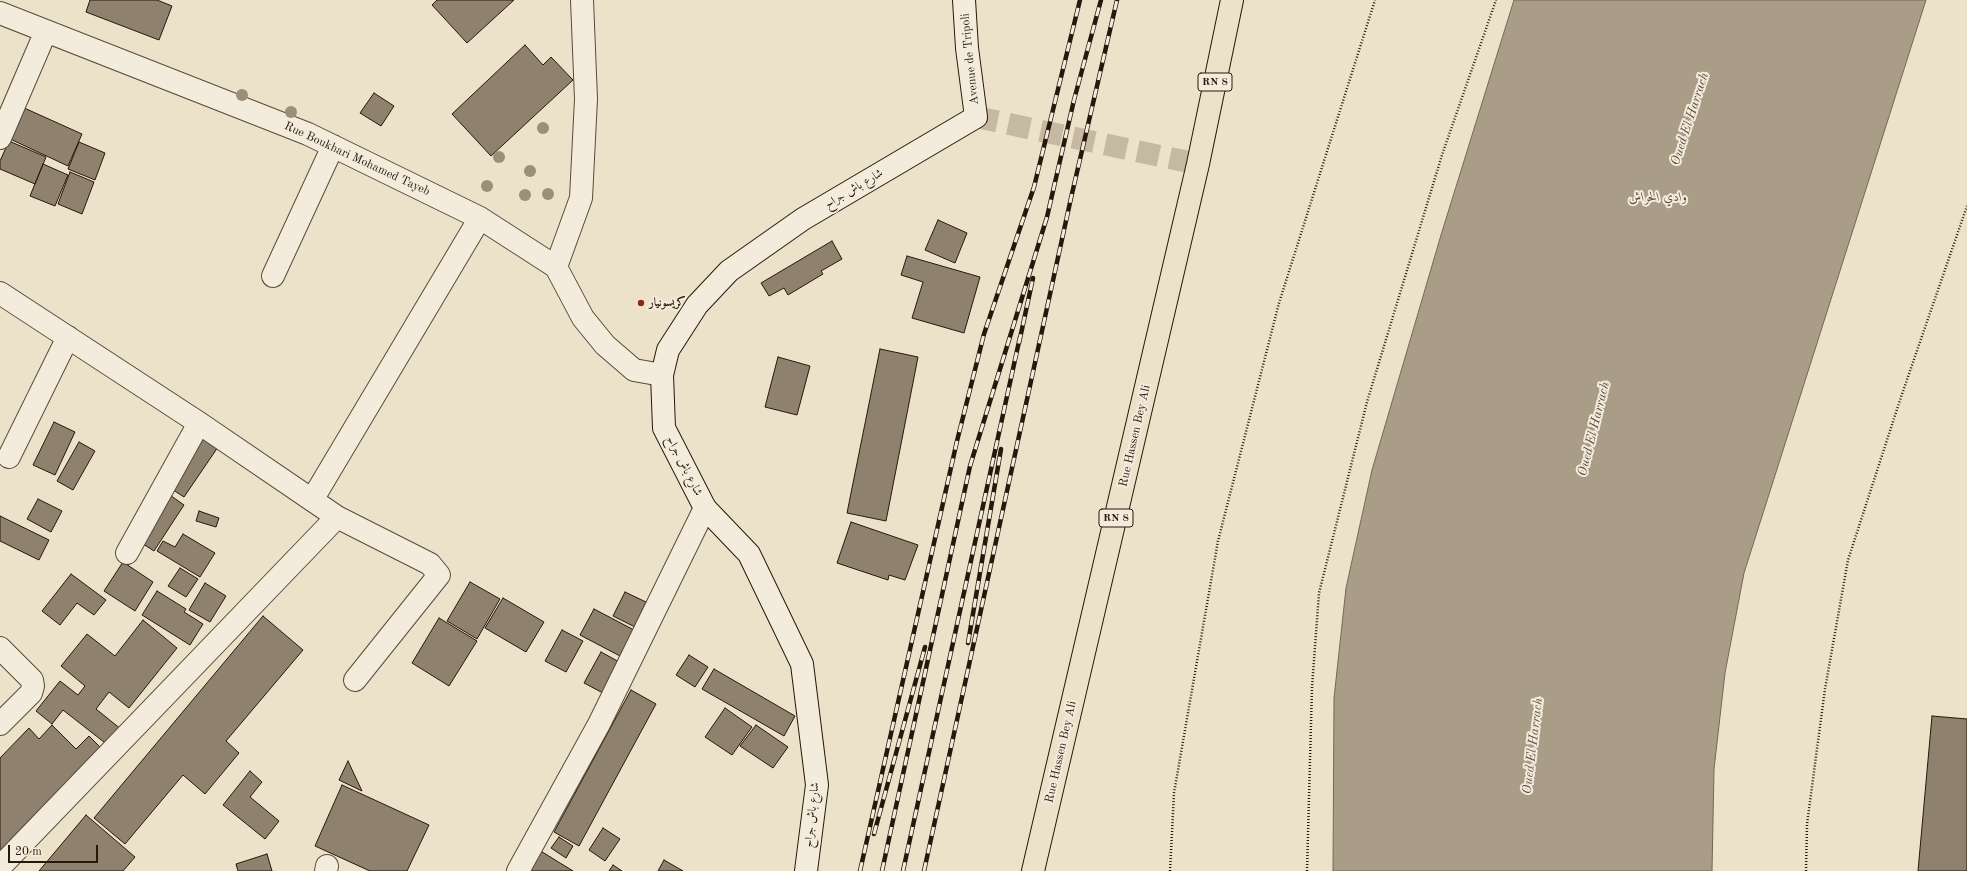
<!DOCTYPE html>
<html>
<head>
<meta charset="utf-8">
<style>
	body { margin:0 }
	#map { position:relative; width:1967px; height:871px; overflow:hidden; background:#ece2c9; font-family:"Old Standard TT",serif }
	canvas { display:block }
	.scale { position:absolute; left:8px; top:845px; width:90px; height:18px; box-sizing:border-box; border:2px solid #28170a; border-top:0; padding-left:5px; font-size:12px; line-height:14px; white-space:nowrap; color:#28170a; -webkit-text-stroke:3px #f3ecdc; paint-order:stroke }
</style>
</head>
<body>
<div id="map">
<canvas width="1967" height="871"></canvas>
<div class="scale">20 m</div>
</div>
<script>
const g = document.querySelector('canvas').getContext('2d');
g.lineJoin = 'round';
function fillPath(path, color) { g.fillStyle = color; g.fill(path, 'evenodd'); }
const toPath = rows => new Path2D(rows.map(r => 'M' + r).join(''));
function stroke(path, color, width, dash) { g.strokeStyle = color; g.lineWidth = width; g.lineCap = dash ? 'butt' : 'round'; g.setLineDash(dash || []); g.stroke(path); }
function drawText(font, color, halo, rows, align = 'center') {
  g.font = font + ' "Old Standard TT",Amiri,serif'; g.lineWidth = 4; g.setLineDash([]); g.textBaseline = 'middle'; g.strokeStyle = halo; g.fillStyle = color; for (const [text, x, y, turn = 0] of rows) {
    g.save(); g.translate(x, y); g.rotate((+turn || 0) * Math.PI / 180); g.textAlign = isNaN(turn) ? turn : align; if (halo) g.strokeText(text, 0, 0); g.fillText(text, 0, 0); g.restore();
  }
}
const water = toPath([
	[1514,0,1926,0,1744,573,1725,673,1714,769,1712,871,1333,871,1334,698,1346,588,1372,470,1441,235,1514,0]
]);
const building = toPath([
	[90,0,157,0,172,6,159,40,86,12,90,0],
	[437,0,514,0,467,43,432,5,437,0],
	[525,45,543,65,551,57,573,80,491,156,452,114,525,45],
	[374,93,394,106,381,126,360,113,374,93],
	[22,107,82,134,68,166,8,138,22,107],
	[9,141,46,157,35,184,0,169,0,161,9,141],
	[79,142,105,153,95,180,68,169,79,142],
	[43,164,68,175,55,206,30,196,43,164],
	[70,172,94,182,82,214,58,204,70,172],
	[938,220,967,233,955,263,925,250,938,220],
	[832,241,842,259,821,271,823,274,788,295,784,288,769,296,761,283,832,241],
	[907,256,980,277,964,333,912,318,923,282,901,275,907,256],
	[880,349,918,357,886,521,847,513,880,349],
	[778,357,810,366,797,415,765,407,778,357],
	[54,422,75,432,55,475,33,465,54,422],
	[201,435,218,447,184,497,167,486,201,435],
	[79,442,95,451,73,490,57,481,79,442],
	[167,493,184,505,154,551,137,540,167,493],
	[38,499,62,511,51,532,27,519,38,499],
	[199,511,219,518,216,527,196,521,199,511],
	[0,516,49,540,39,560,0,541,0,516],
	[851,522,918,545,905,580,889,575,888,580,837,563,851,522],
	[183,534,215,553,200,577,157,551,163,541,175,547,183,534],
	[123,562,153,582,135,611,104,591,123,562],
	[180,568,198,579,186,597,168,586,180,568],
	[71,574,106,600,94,615,77,603,60,625,42,611,71,574],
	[470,582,500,599,477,639,447,621,470,582],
	[205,583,226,596,210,622,189,610,205,583],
	[157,591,186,609,184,612,203,624,190,645,142,615,157,591],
	[625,592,646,602,635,627,613,616,625,592],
	[503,598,544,622,526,652,485,628,503,598],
	[594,609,634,630,620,656,580,635,594,609],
	[263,616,303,650,226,741,239,753,205,794,183,775,125,844,94,818,263,616],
	[439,618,477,641,449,686,412,663,439,618],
	[143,620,177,648,129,708,109,692,96,709,122,730,109,746,63,710,52,724,36,711,60,681,78,695,85,686,61,666,87,634,115,656,143,620],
	[562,630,583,641,566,672,545,661,562,630],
	[601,652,621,663,603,693,584,683,601,652],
	[689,655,708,667,695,687,676,675,689,655],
	[714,669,795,716,784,736,702,689,714,669],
	[631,690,656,704,579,846,554,832,631,690],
	[725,708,752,727,732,755,705,737,725,708],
	[1932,716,1967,719,1967,871,1918,871,1932,716],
	[52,725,76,749,89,736,102,749,0,855,0,758,29,728,39,739,52,725],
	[756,725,788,747,773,768,740,746,756,725],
	[348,761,362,791,339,780,348,761],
	[250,771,262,782,250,797,279,821,265,839,223,805,250,771],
	[342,785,429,825,407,871,370,871,315,846,342,785],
	[86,815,135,857,123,871,39,871,86,815],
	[603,828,620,839,605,861,589,850,603,828],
	[559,837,573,846,566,858,551,848,559,837],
	[539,850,573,871,526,871,539,850],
	[267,854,272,871,238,871,236,864,267,854],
	[664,860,683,871,658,871,664,860],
	[613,865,622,871,609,871,613,865]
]);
const secondaryTunnel = toPath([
	[976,117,1198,164]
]);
const path = toPath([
	[1170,871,1174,793,1218,541,1279,303,1375,0],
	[1307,871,1312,687,1319,593,1367,402,1442,155,1496,0],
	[1806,871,1807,824,1825,689,1848,560,1901,397,1967,206]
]);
const street = toPath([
	[0,13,308,134,480,218,556,267,583,318,605,345,634,370,662,375],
	[0,138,46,31],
	[556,267,581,198,586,99,582,0],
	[273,276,333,146],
	[0,293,199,423,337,517,430,564,439,575,355,680],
	[9,457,68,337],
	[312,500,480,218],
	[127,553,199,423],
	[0,648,32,680,33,686,31,693,0,724],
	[0,867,337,517],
	[326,871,327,866],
	[518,871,599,724,705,508]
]);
const secondary = toPath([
	[806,871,817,785,802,664,749,554,705,508,664,428,662,375,668,350,697,305,729,271,803,219,976,117,967,48,964,0]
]);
const primary = toPath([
	[1033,871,1198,164,1232,0]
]);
const rail = toPath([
	[1019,343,1033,278],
	[968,643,1001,449],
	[874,834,925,647],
	[860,871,957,441,984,334,1034,187,1080,0],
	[882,871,970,466,1047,217,1074,100,1101,0],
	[903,871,1020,337],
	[924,871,1071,198,1117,0]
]);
const trees = [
	[242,95],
	[291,112],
	[543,128],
	[499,157],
	[530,171],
	[487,186],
	[548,194],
	[525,195]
];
const markers = [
	[641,303,4,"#8f2418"]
];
const shields = [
	[1215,82,34],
	[1116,518,34]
];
const shieldNames = [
	["RN 8",1215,82],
	["RN 8",1116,518]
];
const streetNames = [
	["Avenue de Tripoli",970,59,-96],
	["Rue Boukhari Mohamed Tayeb",357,159,25],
	["شارع باش جراح",854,189,-31],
	["Rue Hassen Bey Ali",1135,436,-77],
	["شارع باش جراح",684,466,63],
	["Rue Hassen Bey Ali",1061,752,-77],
	["شارع باش جراح",812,815,-84]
];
const poiNames = [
	["كريسونيار",649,303]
];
const waterNames = [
	["Oued El Harrach",1690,119,-72],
	["وادي الحراش",1658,198],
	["Oued El Harrach",1594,429,-76],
	["Oued El Harrach",1533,746,-83]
];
fillPath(water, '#a99d88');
stroke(water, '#756756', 1);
fillPath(building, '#8e816d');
stroke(building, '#28170a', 1);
stroke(secondaryTunnel, '#c5b9a3', 22, [22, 11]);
stroke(street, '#594a3a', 24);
stroke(secondary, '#28170a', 24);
stroke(primary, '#28170a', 24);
stroke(path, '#28170a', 2.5, [1, 2]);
stroke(street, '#f3ecdc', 22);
stroke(secondary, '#f3ecdc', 22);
stroke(primary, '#ece2c9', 22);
stroke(rail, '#28170a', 4.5);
stroke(rail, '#f3ecdc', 3, [9]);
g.fillStyle = '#9b8e7a';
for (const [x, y] of trees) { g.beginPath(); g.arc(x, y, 6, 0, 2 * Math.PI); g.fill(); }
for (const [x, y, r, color] of markers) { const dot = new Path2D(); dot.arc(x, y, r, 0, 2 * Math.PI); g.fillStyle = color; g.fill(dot); stroke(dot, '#f3ecdc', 1.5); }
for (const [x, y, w] of shields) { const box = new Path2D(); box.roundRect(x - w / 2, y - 9, w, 18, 3); g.fillStyle = '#f3ecdc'; g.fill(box); stroke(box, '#28170a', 1); }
drawText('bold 11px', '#28170a', null, shieldNames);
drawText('12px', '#28170a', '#f3ecdc', streetNames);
drawText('bold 12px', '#28170a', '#f3ecdc', poiNames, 'left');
drawText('italic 13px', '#5c4d3c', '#f3ecdc', waterNames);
</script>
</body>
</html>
